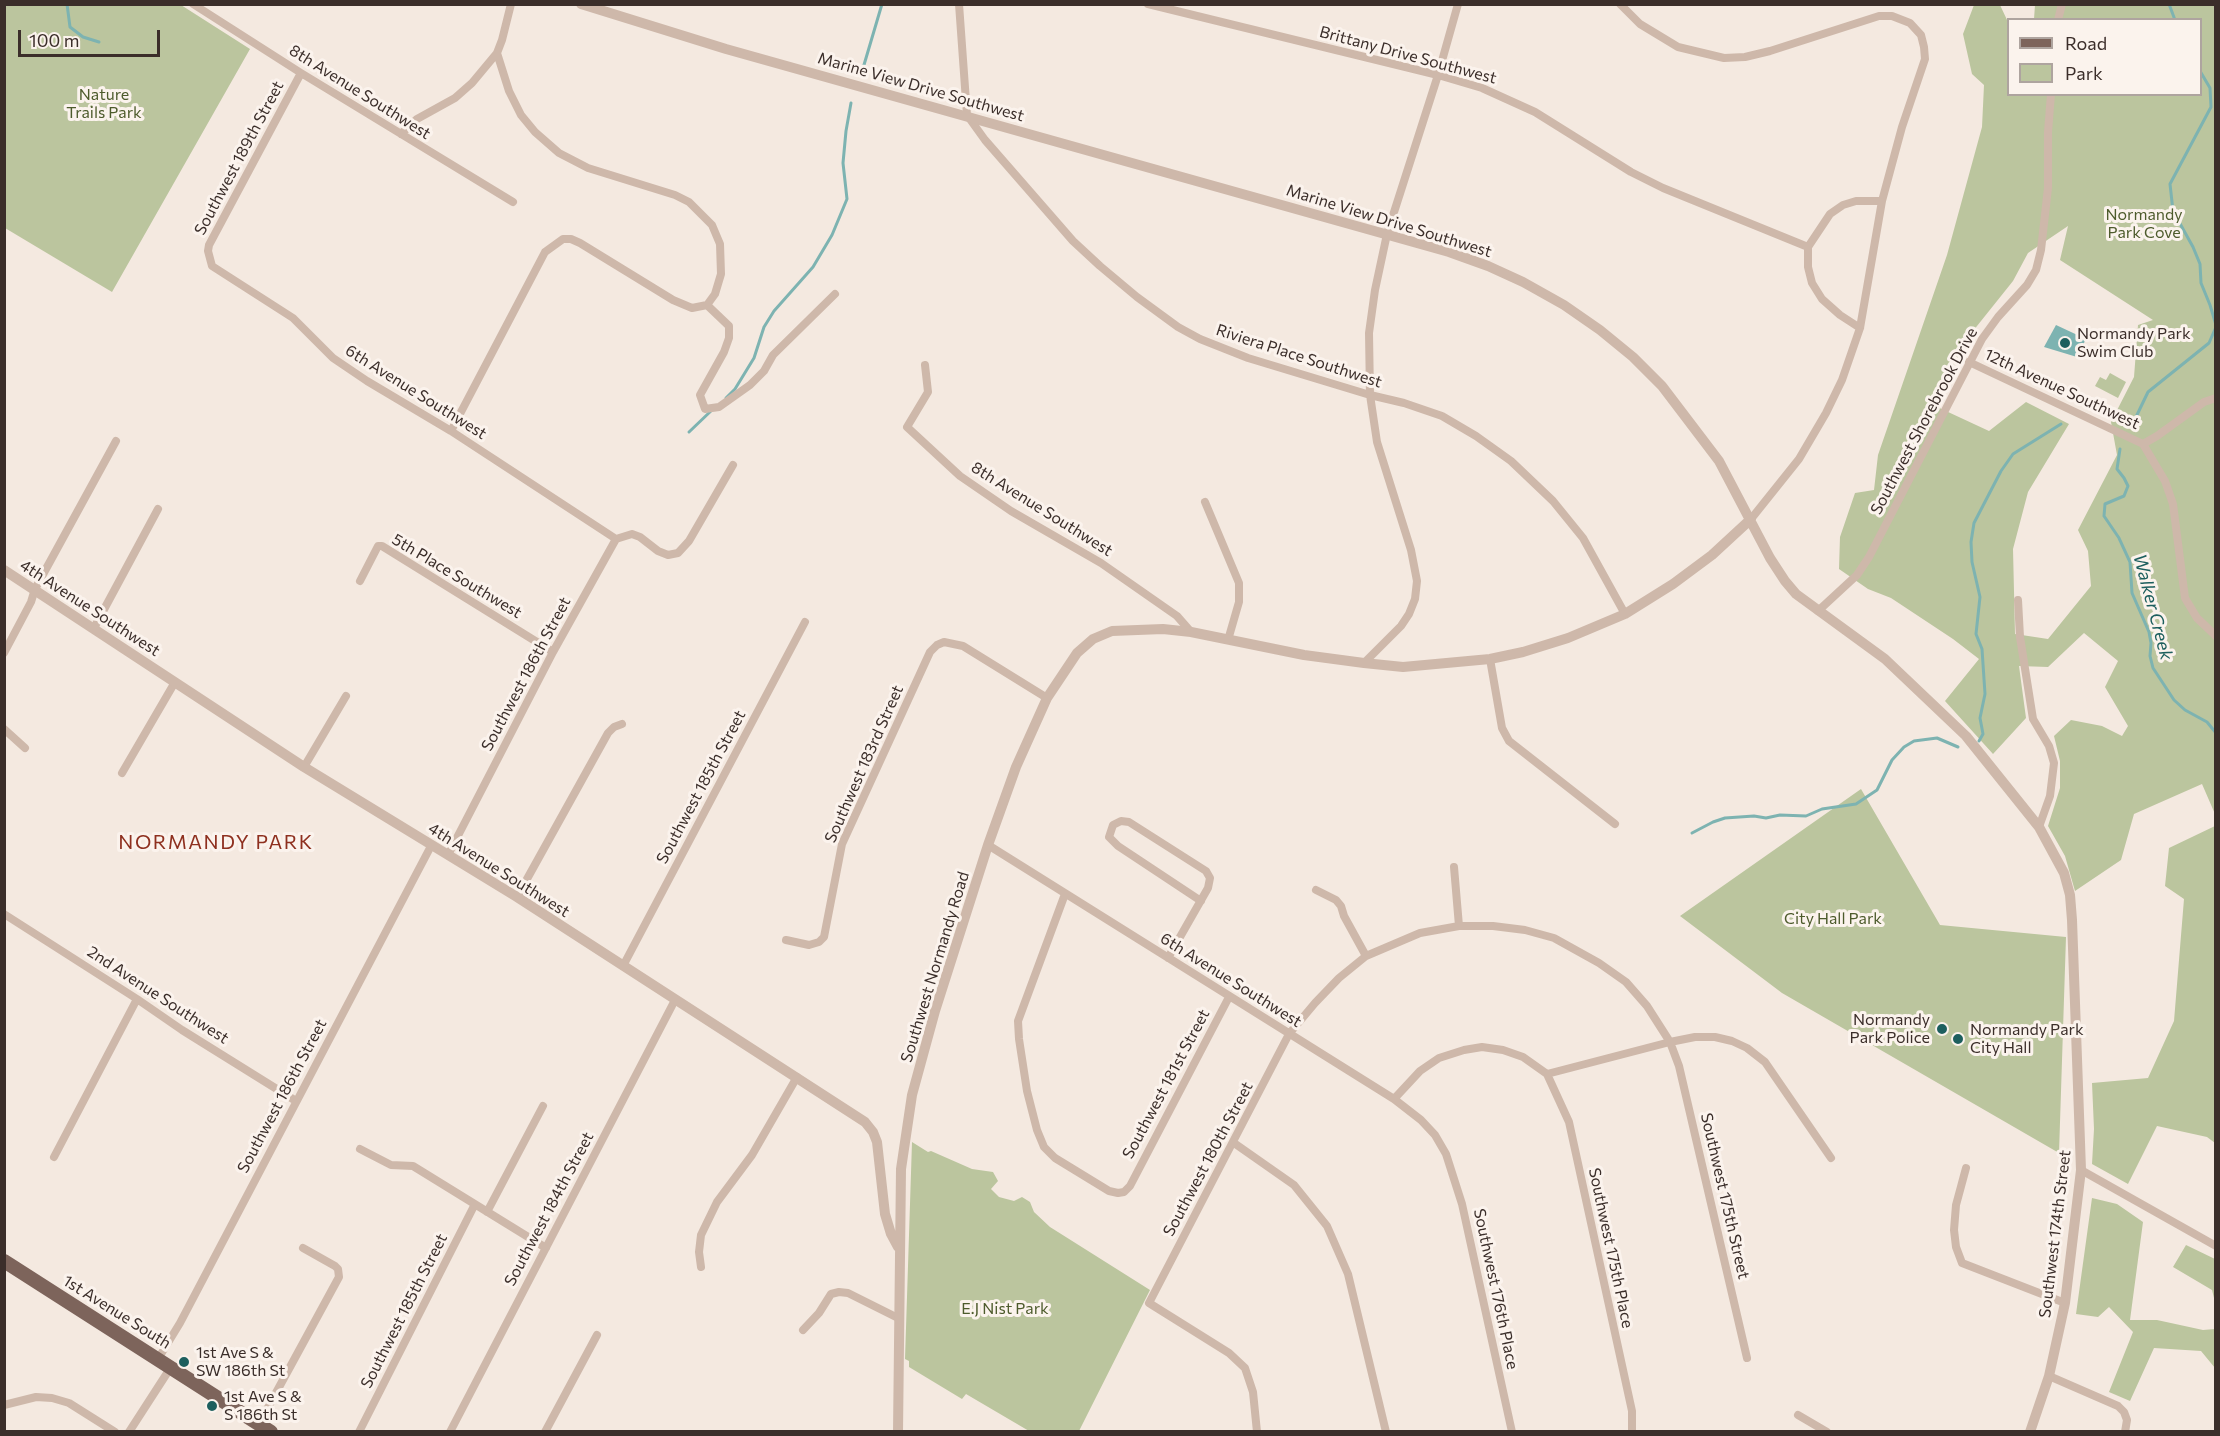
<!DOCTYPE html>
<html>
<head>
<meta charset="utf-8">
<style>
	body { margin:0 }
	#map { position:relative; width:2220px; height:1436px; overflow:hidden; background:#f4e9e0; font-family:Commissioner,sans-serif }
	canvas { display:block }
	.frame { position:absolute; inset:0; border:6px solid #3b2e2a; pointer-events:none }
	.legend { position:absolute; left:2007px; top:18px; width:195px; height:78px; box-sizing:border-box; background:#fbf3ed; border:2px solid #aea49f; margin:0; padding:8px 10px; list-style:none; font-size:18px; color:#3b2e2a }
	.legend li { display:flex; align-items:center; gap:12px; height:30px }
	.legend b { width:30px; border:2px solid #aea49f }
	.scale { position:absolute; left:18px; top:30px; width:142px; height:27px; box-sizing:border-box; border:3px solid #3b2e2a; border-top:0; padding-left:8px; font-size:18px; line-height:21px; white-space:nowrap; color:#3b2e2a; -webkit-text-stroke:4px #fbf3ed; paint-order:stroke }
</style>
</head>
<body>
<div id="map">
<canvas width="2220" height="1436"></canvas>
<div class="frame"></div>
<ul class="legend">
<li><b style="height:8px;background:#7d645b"></b>Road</li>
<li><b style="height:16px;background:#bbc59e"></b>Park</li>
</ul>
<div class="scale">100 m</div>
</div>
<script>
const g = document.querySelector('canvas').getContext('2d');
g.lineJoin = 'round';
function fillPath(path, color) { g.fillStyle = color; g.fill(path, 'evenodd'); }
const toPath = rows => new Path2D(rows.map(r => 'M' + r).join(''));
function stroke(path, color, width, dash) { g.strokeStyle = color; g.lineWidth = width; g.lineCap = dash ? 'butt' : 'round'; g.setLineDash(dash || []); g.stroke(path); }
function drawText(font, color, halo, rows, align = 'center') {
  g.font = font + ' Commissioner,sans-serif'; g.lineWidth = 6; g.setLineDash([]); g.textBaseline = 'middle'; g.strokeStyle = halo; g.fillStyle = color; for (const [text, x, y, turn = 0] of rows) {
    g.save(); g.translate(x, y); g.rotate((+turn || 0) * Math.PI / 180); g.textAlign = isNaN(turn) ? turn : align; if (halo) g.strokeText(text, 0, 0); g.fillText(text, 0, 0); g.restore();
  }
}
const green = toPath([
	[4,5,181,5,250,49,112,292,5,228],
	[1974,5,2000,5,2008,22,2008,94,2200,94,2200,20,2034,19,2035,5,2215,5,2215,814,2202,784,2134,814,2121,860,2075,891,2065,856,2048,826,2060,788,2060,761,2054,736,2071,720,2102,726,2122,736,2128,726,2105,687,2118,661,2084,633,2048,667,2019,666,2026,718,1993,754,1945,701,1979,659,1953,639,1891,598,1868,589,1839,569,1840,537,1855,493,1874,490,1878,455,1947,255,1982,127,1984,85,1972,74,1963,34],
	[2068,226,2060,260,2153,320,2138,325,2134,377,2111,422,2117,455,2078,530,2088,551,2091,586,2048,639,2015,634,2013,549,2028,492,2069,424,2026,402,1989,431,1933,405,1969,336,2013,281,2028,253],
	[2110,373,2126,382,2118,398,2095,386,2100,377,2106,380],
	[1861,789,1940,925,2066,937,2059,1153,1782,993,1680,916],
	[2215,826,2215,1143,2207,1137,2157,1126,2128,1184,2092,1164,2094,1129,2092,1083,2148,1078,2174,1021,2184,899,2165,886,2169,848],
	[912,1142,928,1152,931,1151,972,1169,993,1172,998,1181,991,1189,999,1197,1014,1201,1022,1197,1030,1202,1034,1212,1050,1227,1150,1290,1079,1431,1029,1431,966,1394,962,1399,909,1367,909,1361,905,1359],
	[2092,1198,2117,1204,2143,1222,2130,1320,2157,1320,2203,1330,2215,1329,2215,1368,2201,1351,2154,1348,2130,1401,2109,1392,2133,1332,2109,1307,2098,1317,2076,1314],
	[2186,1245,2215,1259,2215,1302,2212,1290,2173,1267]
]);
const water = toPath([
	[2056,325,2086,339,2077,357,2044,347]
]);
const stream = toPath([
	[67,4,70,27,83,37,99,42],
	[2169,4,2175,20],
	[2200,71,2210,88,2211,107,2170,184,2173,211,2193,247,2200,264,2201,283,2210,305,2216,325],
	[861,75,882,4],
	[726,398,735,389,754,358,764,327,774,311,813,267,832,235,847,199,843,163,846,131,851,103],
	[2135,419,2148,392,2209,343,2216,327],
	[689,432,712,410],
	[2120,449,2117,469,2124,478,2128,486,2124,496,2105,504,2104,516,2119,538,2130,562,2132,593,2149,632,2151,643,2150,656,2153,668,2174,700,2185,710,2207,722,2216,733],
	[1979,741,1983,734,1980,718,1985,694,1982,649,1976,634,1980,597,1972,562,1971,542,1974,523,2001,471,2013,454,2061,424],
	[1692,833,1713,822,1725,818,1754,816,1766,818,1780,815,1806,816,1822,809,1856,804,1877,790,1892,760,1904,747,1914,741,1937,738,1958,747]
]);
const minor = toPath([
	[193,4,301,73,513,202],
	[959,4,967,115,985,140,1073,241,1100,266,1137,297,1178,327,1200,339,1248,358,1370,395,1404,403,1442,416,1476,436,1511,461,1553,501,1583,538,1625,614],
	[1148,4,1438,75,1482,88,1535,112,1631,172,1663,188,1808,247],
	[1620,4,1640,24,1678,47,1724,58,1745,57,1770,51,1879,16,1892,16,1910,23,1921,35,1924,47,1925,59,1902,127,1882,201,1860,328,1842,380,1826,413,1799,459,1751,519],
	[2058,20,2062,4],
	[497,53,509,91,521,115,535,132,559,153,588,168,675,195,689,202,712,225,720,244,721,274,715,294,707,305],
	[301,73,209,245,208,251,212,266,293,318,333,358,367,381,451,431,616,539],
	[401,134,417,119,455,98,472,83,497,53,502,40,511,4],
	[707,305,729,326,729,338,724,352,700,395,705,409,719,407,750,385,764,371,773,355,835,294],
	[1860,328,1840,315,1822,299,1812,283,1808,267,1808,247,1830,214,1843,205,1856,201,1882,201],
	[1969,362,2143,444],
	[925,365,928,392,907,427,960,476,1011,511,1101,563,1177,616,1191,632],
	[451,431,545,252,563,239,571,239,580,243,673,300,692,308,707,305],
	[2143,444,2165,481,2173,504,2185,598,2197,618,2216,636],
	[2143,444,2157,436,2204,402,2216,398],
	[1205,502,1239,583,1239,602,1228,640],
	[616,539,632,534,640,537,658,551,668,555,678,553,689,541,733,465],
	[360,581,378,546,382,546,553,652],
	[2018,600,2020,637,2033,719,2049,746,2054,763,2050,796,2039,827],
	[1818,611,1857,575,1869,557,1982,339,1998,317,2027,285,2036,270,2041,250,2048,188,2048,132,2051,94],
	[94,628,158,509],
	[4,653,31,602,35,589,116,441],
	[1490,659,1502,728,1509,741,1615,824],
	[1364,663,1401,626,1409,614,1415,599,1417,581,1411,550,1377,442,1370,395,1369,333,1375,290,1387,234,1438,75,1458,4],
	[4,729,25,748],
	[304,767,346,696],
	[122,773,175,682],
	[988,845,1394,1099,1421,1120,1435,1135,1446,1154,1462,1204,1512,1432],
	[448,855,553,652,616,539],
	[1454,867,1459,926],
	[1316,890,1336,900,1341,906,1344,916,1366,956],
	[1065,894,1018,1021,1019,1039,1027,1091,1037,1130,1044,1147,1055,1158,1109,1191,1118,1193,1124,1192,1130,1186,1229,997],
	[517,897,608,733,614,727,622,724],
	[4,914,137,999,182,1030,296,1101],
	[786,940,809,945,819,942,824,937,842,844,930,652,937,645,944,642,963,646,1047,698],
	[1168,958,1208,888,1210,878,1206,871,1129,822,1121,821,1113,825,1109,837,1118,846,1201,901],
	[623,966,805,622],
	[1547,1074,1569,1122,1632,1411,1632,1432],
	[1394,1099,1420,1071,1439,1058,1464,1050,1482,1047,1503,1050,1523,1057,1547,1074,1670,1042,1695,1037,1715,1037,1732,1041,1747,1048,1765,1062,1831,1158],
	[1234,1143,1294,1185,1327,1226,1348,1274,1386,1432],
	[360,1149,391,1165,413,1166,546,1248],
	[54,1157,137,999],
	[1966,1168,1956,1205,1954,1230,1956,1247,1962,1263,2065,1303],
	[2081,1170,2216,1246],
	[487,1212,543,1106],
	[701,1267,699,1252,701,1235,717,1202,752,1155,797,1077],
	[803,1330,819,1313,831,1294,839,1292,848,1293,898,1318],
	[158,1359,180,1323,431,846],
	[2049,1376,2118,1406,2124,1412,2127,1420,2125,1432],
	[4,1405,36,1397,52,1398,69,1403,115,1432],
	[1798,1415,1827,1432],
	[259,1424,339,1277,338,1269,335,1266,303,1248],
	[129,1432,171,1367],
	[359,1432,475,1204],
	[450,1432,675,1000],
	[545,1432,597,1335],
	[1257,1432,1253,1392,1245,1368,1229,1353,1149,1303,1289,1034,1315,1003,1339,978,1366,956,1420,933,1459,926,1493,926,1525,930,1554,938,1599,963,1626,982,1647,1006,1670,1042,1679,1066,1747,1358]
]);
const tertiary = toPath([
	[581,4,726,49,1449,252,1488,266,1523,282,1564,305,1600,330,1633,357,1662,386,1719,461,1770,558,1785,581,1796,594,1885,659,1966,736,2039,827,2064,873,2070,895,2072,920,2081,1170,2065,1303,2049,1376,2030,1432],
	[4,570,304,767,517,897,865,1122,873,1132,877,1142,885,1214,891,1234,898,1247],
	[898,1432,901,1169,912,1095,935,1011,988,845,1016,767,1047,698,1077,653,1093,639,1112,631,1163,629,1191,632,1304,655,1364,663,1403,667,1490,659,1523,652,1568,638,1625,614,1673,584,1712,555,1751,519]
]);
const primary = toPath([
	[4,1261,271,1432]
]);
const markers = [
	[2065,343,6,"#1d5f5e"],
	[1942,1029,6,"#1d5f5e"],
	[1958,1039,6,"#1d5f5e"],
	[184,1362,6,"#1d5f5e"],
	[212,1406,6,"#1d5f5e"]
];
const streetNames = [
	["Brittany Drive Southwest",1408,55,15],
	["Marine View Drive Southwest",921,87,16],
	["8th Avenue Southwest",360,92,32],
	["Southwest 189th Street",239,158,-62],
	["Marine View Drive Southwest",1389,221,17],
	["Riviera Place Southwest",1299,356,18],
	["12th Avenue Southwest",2062,389,25],
	["6th Avenue Southwest",416,392,32],
	["Southwest Shorebrook Drive",1924,421,-62],
	["8th Avenue Southwest",1042,509,32],
	["5th Place Southwest",457,576,31],
	["4th Avenue Southwest",90,608,33],
	["Southwest 186th Street",526,674,-62],
	["Southwest 183rd Street",864,764,-66],
	["Southwest 185th Street",701,787,-62],
	["4th Avenue Southwest",499,870,32],
	["Southwest Normandy Road",935,967,-73],
	["6th Avenue Southwest",1231,980,32],
	["2nd Avenue Southwest",158,995,33],
	["Southwest 181st Street",1166,1084,-62],
	["Southwest 186th Street",282,1096,-62],
	["Southwest 180th Street",1208,1159,-62],
	["Southwest 175th Street",1725,1196,77],
	["Southwest 184th Street",549,1209,-62],
	["Southwest 174th Street",2055,1234,-83],
	["Southwest 175th Place",1611,1248,78],
	["Southwest 176th Place",1496,1289,78],
	["Southwest 185th Street",404,1311,-63],
	["1st Avenue South",117,1312,32]
];
const parkNames = [
	["Nature",104,95],
	["Trails Park",104,113],
	["Normandy",2144,215],
	["Park Cove",2144,233],
	["City Hall Park",1833,919],
	["E.J Nist Park",1005,1309]
];
const poiNames = [
	["Normandy Park",2077,334],
	["Swim Club",2077,352],
	["Normandy",1930,1020,"right"],
	["Park Police",1930,1038,"right"],
	["Normandy Park",1970,1030],
	["City Hall",1970,1048],
	["1st Ave S &",196,1353],
	["SW 186th St",196,1371],
	["1st Ave S &",224,1397],
	["S 186th St",224,1415]
];
const waterNames = [
	["Walker Creek",2153,607,75]
];
const quarterNames = [
	["NORMANDY PARK",216,842]
];
fillPath(green, '#bbc59e');
fillPath(water, '#7db3b1');
stroke(stream, '#7db3b1', 3);
stroke(minor, '#ceb8aa', 8);
stroke(tertiary, '#ceb8aa', 10);
stroke(primary, '#7d645b', 14);
for (const [x, y, r, color] of markers) { const dot = new Path2D(); dot.arc(x, y, r, 0, 2 * Math.PI); g.fillStyle = color; g.fill(dot); stroke(dot, '#fbf3ed', 2); }
drawText('16px', '#3b2e2a', '#fbf3ed', streetNames);
drawText('16px', '#4d5b2c', '#fbf3ed', parkNames);
drawText('16px', '#3b2e2a', '#fbf3ed', poiNames, 'left');
drawText('italic 18px', '#1d5f5e', '#fbf3ed', waterNames);
g.letterSpacing = '1.5px';
drawText('20px', '#8e301f', '#fbf3ed', quarterNames);
g.letterSpacing = '0px';
</script>
</body>
</html>
